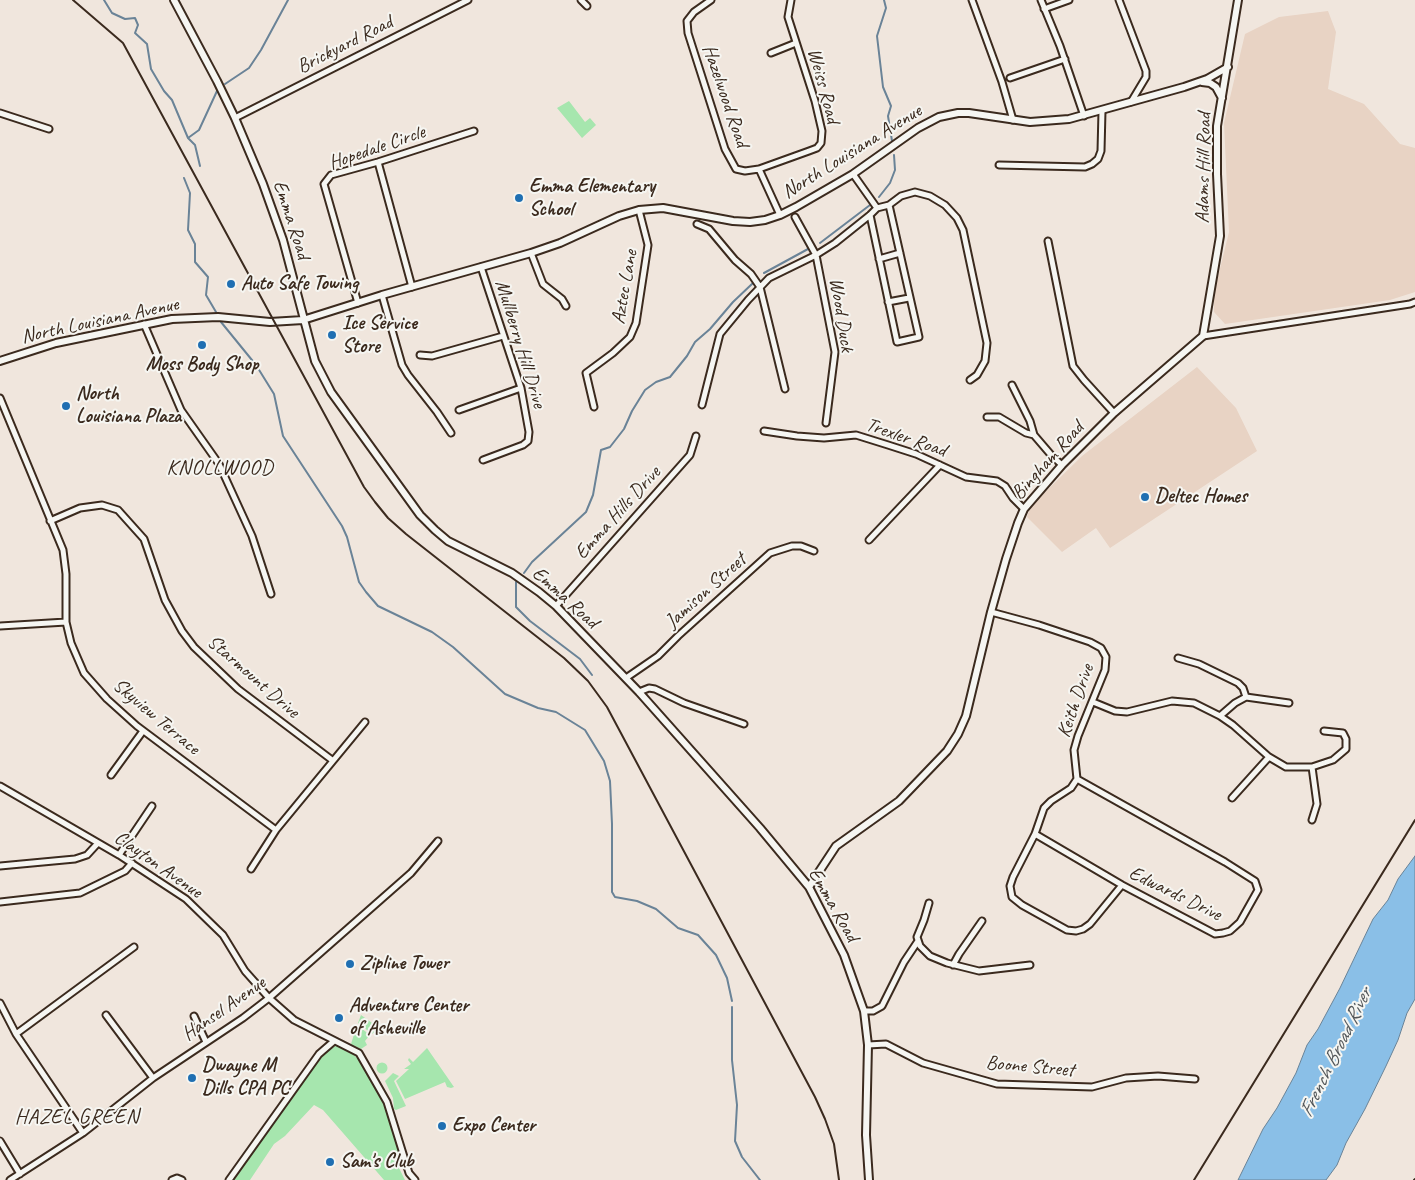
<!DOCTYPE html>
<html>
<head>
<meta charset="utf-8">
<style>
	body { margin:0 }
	canvas { display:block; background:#f0e6dd }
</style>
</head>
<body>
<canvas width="1415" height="1180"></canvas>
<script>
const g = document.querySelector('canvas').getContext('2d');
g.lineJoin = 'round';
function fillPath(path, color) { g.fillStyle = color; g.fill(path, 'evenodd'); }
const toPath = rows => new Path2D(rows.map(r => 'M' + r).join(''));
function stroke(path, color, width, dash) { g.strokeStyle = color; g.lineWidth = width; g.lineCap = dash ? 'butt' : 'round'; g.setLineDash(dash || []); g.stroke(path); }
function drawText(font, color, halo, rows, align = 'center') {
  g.font = font + ' Caveat,sans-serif'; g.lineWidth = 4; g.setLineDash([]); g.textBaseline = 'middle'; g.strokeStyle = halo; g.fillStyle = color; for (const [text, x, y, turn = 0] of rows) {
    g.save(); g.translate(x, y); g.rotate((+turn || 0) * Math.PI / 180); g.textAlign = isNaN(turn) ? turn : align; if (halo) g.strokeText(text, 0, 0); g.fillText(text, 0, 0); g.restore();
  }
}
const built = toPath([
	[1328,11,1336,32,1328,89,1364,104,1400,144,1415,148,1415,292,1390,300,1225,324,1214,312,1214,293,1229,232,1224,123,1245,34,1279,17],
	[1197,367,1236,408,1257,451,1110,548,1096,528,1062,552,1027,517,1030,507,1082,456]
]);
const green = toPath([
	[569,101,585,122,590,118,596,125,582,138,557,108],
	[361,1015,379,1028,372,1034,358,1023],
	[357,1025,370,1035,365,1041,367,1045,361,1049,351,1044],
	[337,1045,352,1053,360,1061,385,1102,402,1160,397,1164,405,1180,384,1180,323,1110,314,1105,285,1136,274,1144,250,1180,231,1180,321,1055],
	[427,1048,454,1087,451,1088,447,1087,445,1082,405,1099,396,1081,409,1069,404,1069,411,1064,408,1060,409,1058,413,1062],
	'376.5 1068a5.5 5.5 0 1 1 11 0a5.5 5.5 0 1 1-11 0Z',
	[393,1073,399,1076,394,1081,406,1106,396,1110,394,1109,393,1098,385,1081]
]);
const water = toPath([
	[1415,856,1415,999,1407,1013,1398,1040,1386,1066,1365,1109,1346,1143,1337,1165,1326,1180,1238,1180,1263,1129,1277,1108,1296,1073,1307,1045,1318,1029,1340,988,1373,919,1388,900,1398,879,1415,856]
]);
const stream = toPath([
	[104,0,112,13,125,19,135,18,138,25,135,33,147,44,151,69,164,91,172,100,188,138,195,145,200,166],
	[884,0,886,8,877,36,883,87,891,106,888,116,892,141],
	[225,84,249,68,261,50,288,0],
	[188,138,199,130,217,91],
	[184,178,190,193,188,230,195,244,195,262,208,277,206,295,216,312],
	[879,197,890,183,895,170,894,155],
	[820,243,870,205],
	[764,273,808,249],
	[221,322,256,365,274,394,283,436,342,526,347,537,359,582,366,592,378,606,432,632,453,647,505,694,538,708,556,712,585,730,604,761,610,781,612,824,612,892,615,897,637,901,656,909,678,928,698,935,716,955,727,978,732,1001],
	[524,573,532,562,586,512,593,495,601,450,610,447,624,429,632,411,645,390,656,382,670,377,687,356,695,342,710,329,733,302,753,283],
	[516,582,516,607,530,621,580,659,592,675],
	[732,1007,732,1060,737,1105,735,1141,742,1157,760,1180]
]);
const minor = toPath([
	[581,0,587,6],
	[711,0,694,12,687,21,688,33,725,149,736,169,745,171,759,169,809,151,817,148,821,143,822,131,815,101,788,17,791,0],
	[972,0,1002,82,1013,120],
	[1041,0,1060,46,1084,116],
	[1119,0,1146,71,1146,77,1131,102],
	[1044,9,1069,0],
	[771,53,796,43],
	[1010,78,1065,59],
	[0,113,49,129],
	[235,118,468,0],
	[378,162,412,287],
	[999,165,1085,167,1092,164,1098,159,1101,151,1102,111],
	[759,169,780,215],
	[853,174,877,208],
	[870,215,897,342,919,337,889,205],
	[795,217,816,255,835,352,826,423],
	[697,224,709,229,735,260,751,274,760,287,785,389],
	[1048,241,1073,366,1084,380,1114,413],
	[531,253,543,284,562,299,566,306],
	[879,259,900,253],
	[481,267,521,388,529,432,528,441,523,445,483,460],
	[382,295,402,365,408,375,437,412,451,433],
	[888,302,909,298],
	[358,303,324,184,331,175,378,162,474,131],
	[144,324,181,410,219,464,252,536,271,594],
	[1203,336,1410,304,1415,302],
	[420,355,432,356,503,336],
	[1012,385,1030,421,1034,435,1052,456,1062,465],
	[0,398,63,550,66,574,66,622,71,643,84,673,107,699,137,726,276,830],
	[702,405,720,334,748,300,769,278,816,255,835,243,870,215,877,208,889,205,901,196,915,192,930,196,945,205,957,218,963,230,987,343,985,361,977,375,970,380],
	[594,407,586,373,613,353,630,337,636,323,648,245,639,210],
	[459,410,521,388],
	[987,417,999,417,1026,433,1034,435],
	[764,431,797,436,824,438,856,435,888,445,916,454,966,477,997,481,1005,486,1013,498,1024,509],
	[50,521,80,508,102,505,118,510,144,539,165,600,182,631,194,647,238,689,332,760],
	[869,540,940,465],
	[556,606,690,455,696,436],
	[991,612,1039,625,1090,642,1101,648,1106,657,1105,670,1078,736,1074,750,1077,779,1071,788,1051,801,1044,808,1035,834,1013,877,1010,886,1012,897,1022,905,1067,930,1076,931,1083,929,1090,924,1122,885],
	[0,626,66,622],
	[1178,658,1199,664,1238,683,1243,688,1246,697,1289,703],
	[626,678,658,656,678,636,770,553,792,546,801,546,814,551],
	[639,692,649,688,655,689,684,703,744,724],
	[1093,702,1115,711,1127,712,1172,701,1194,703,1220,716,1233,725,1269,757,1286,767,1312,767,1333,760,1346,749,1346,739,1343,733,1324,731],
	[1220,716,1235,703,1246,697],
	[1312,767,1317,804,1312,820],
	[111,775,143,731],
	[0,786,119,855,186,899,223,935,245,971,269,998,294,1020,359,1053,387,1102,409,1173,415,1180],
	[1232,798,1269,757],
	[1035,834,1122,885,1215,934,1223,933,1230,931,1240,922,1258,890,1255,881,1225,862,1077,779],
	[119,855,152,806],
	[0,866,75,859,87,855,98,843],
	[251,869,276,830,365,722],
	[0,902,80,893,125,871,132,863],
	[929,903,924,920,917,937,920,946,930,956,947,963,979,971,1030,965],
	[953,965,959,954,982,921],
	[0,1003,16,1034,83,1133],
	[864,1011,873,1011,882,1006,904,962,918,941],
	[106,1015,153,1078],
	[194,1016,206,1042],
	[16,1034,134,947],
	[868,1045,886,1044,923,1063,997,1084,1092,1087,1126,1078,1158,1076,1195,1079],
	[0,1141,20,1174],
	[10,1180,83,1133,153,1078,243,1018,269,998,411,873,438,841],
	[172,1180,177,1178,182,1180],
	[229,1180,319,1054,334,1041]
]);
const tertiary = toPath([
	[174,0,217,81,235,118,263,184,283,240,315,361,331,392,420,515,435,530,448,541,512,573,539,592,556,606,639,692,760,828,809,887,844,955,864,1011,868,1045,866,1135,869,1180],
	[1202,82,1210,83,1216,87,1222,98],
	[0,361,56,343,172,319,218,317,270,322,303,320,382,295,531,253,560,243,619,216,639,210,663,208,733,221,750,222,765,220,780,215,796,207,853,174,918,128,939,117,958,113,969,113,1030,122,1069,119,1184,87,1207,79,1228,67],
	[809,887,836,846,899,801,947,751,958,734,966,716,991,612,1006,559,1018,523,1024,509,1062,465,1114,413,1203,336,1220,236,1217,174,1217,126,1238,0]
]);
const rail = toPath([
	[73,0,123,43,364,487,375,502,388,518,406,534,564,658,588,681,607,707,815,1097,825,1119,834,1144,839,1180],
	[1194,1180,1415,820],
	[1414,1180,1415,1179]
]);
const markers = [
	[519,198,5,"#1f6fb2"],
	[231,284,5,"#1f6fb2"],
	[332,335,5,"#1f6fb2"],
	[202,345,5,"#1f6fb2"],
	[66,406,5,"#1f6fb2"],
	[1145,497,5,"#1f6fb2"],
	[350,964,5,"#1f6fb2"],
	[339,1018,5,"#1f6fb2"],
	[192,1078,5,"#1f6fb2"],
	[442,1126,5,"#1f6fb2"],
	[330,1162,5,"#1f6fb2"]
];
const streetNames = [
	["Brickyard Road",345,45,-27],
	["Weiss Road",823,86,75],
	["Hazelwood Road",725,96,71],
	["Hopedale Circle",377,148,-19],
	["North Louisiana Avenue",852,152,-32],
	["Adams Hill Road",1204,168,-89],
	["Emma Road",291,220,72],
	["Aztec Lane",625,287,-80],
	["Wood Duck",841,315,81],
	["North Louisiana Avenue",100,321,-12],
	["Mullberry Hill Drive",520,344,73],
	["Trexler Road",906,438,19],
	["Bingham Road",1048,461,-48],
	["Emma Hills Drive",618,513,-48],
	["Jamison Street",706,591,-42],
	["Emma Road",565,598,42],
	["Starmount Drive",253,677,41],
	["Keith Drive",1076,701,-71],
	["Skyview Terrace",156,717,40],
	["Clayton Avenue",158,865,35],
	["Edwards Drive",1175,894,26],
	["Emma Road",833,905,60],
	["Hansel Avenue",224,1009,-35],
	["Boone Street",1030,1067,5]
];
const poiNames = [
	["Emma Elementary",529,187],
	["School",529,210],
	["Auto Safe Towing",241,284],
	["Ice Service",342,324],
	["Store",342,347],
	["Moss Body Shop",202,365,"center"],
	["North",76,394],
	["Louisiana Plaza",76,417],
	["Deltec Homes",1155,497],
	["Zipline Tower",360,964],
	["Adventure Center",349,1006],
	["of Asheville",349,1029],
	["Dwayne M",202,1066],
	["Dills CPA PC",202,1089],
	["Expo Center",452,1126],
	["Sam's Club",340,1162]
];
const neighbourhoodNames = [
	["KNOLLWOOD",220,468],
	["HAZEL GREEN",77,1117]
];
const waterNames = [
	["French Broad River",1336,1053,-64]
];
fillPath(built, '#e8d3c4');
fillPath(green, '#a6e6ae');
fillPath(water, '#8abfe7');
stroke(water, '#6a8397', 1);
stroke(stream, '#6a8397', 2);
stroke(minor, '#3b2a1e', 9);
stroke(tertiary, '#3b2a1e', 10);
stroke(minor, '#f6f6f2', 5);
stroke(tertiary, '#f6f6f2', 6);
stroke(rail, '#3b2a1e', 2);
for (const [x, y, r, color] of markers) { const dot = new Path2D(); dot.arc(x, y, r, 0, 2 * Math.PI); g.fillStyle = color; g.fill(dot); stroke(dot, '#f6f6f2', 2); }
drawText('20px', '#3b2a1e', '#f6f6f2', streetNames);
drawText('bold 20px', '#3b2a1e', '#f6f6f2', poiNames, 'left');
g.letterSpacing = '1px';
drawText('21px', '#3b2a1e', '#f6f6f2', neighbourhoodNames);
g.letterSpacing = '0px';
drawText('italic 21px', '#53575a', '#f6f6f2', waterNames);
</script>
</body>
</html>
